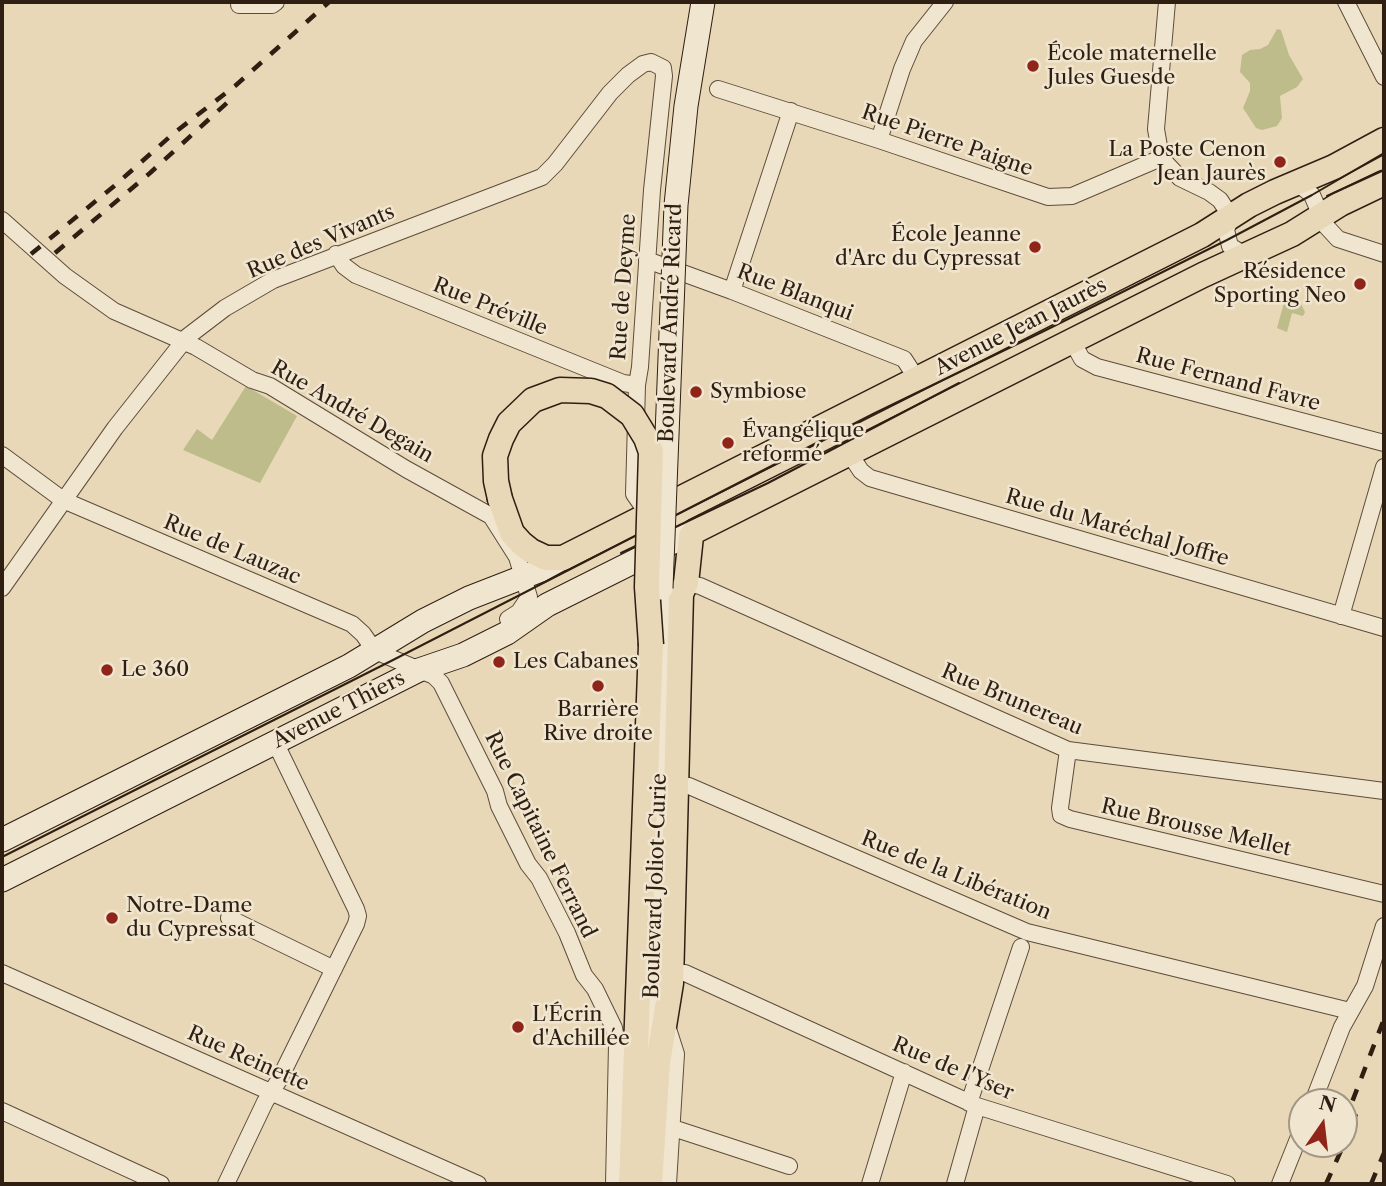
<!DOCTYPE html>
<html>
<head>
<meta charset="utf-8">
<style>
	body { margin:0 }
	#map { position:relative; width:1386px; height:1186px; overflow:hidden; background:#e8d8b7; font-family:"Libre Caslon Text",serif }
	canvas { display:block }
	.frame { position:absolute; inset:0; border:4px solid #2f1e12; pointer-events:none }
	.north { position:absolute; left:1288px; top:1088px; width:70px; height:70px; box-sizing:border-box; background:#f0e6d0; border:2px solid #a39684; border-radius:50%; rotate:14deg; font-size:19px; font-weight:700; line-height:28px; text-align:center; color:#2f1e12 }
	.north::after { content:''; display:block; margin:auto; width:24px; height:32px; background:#8f2418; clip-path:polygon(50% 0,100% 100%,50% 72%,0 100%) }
</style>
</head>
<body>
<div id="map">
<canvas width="1386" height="1186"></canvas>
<div class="frame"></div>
<div class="north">N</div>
</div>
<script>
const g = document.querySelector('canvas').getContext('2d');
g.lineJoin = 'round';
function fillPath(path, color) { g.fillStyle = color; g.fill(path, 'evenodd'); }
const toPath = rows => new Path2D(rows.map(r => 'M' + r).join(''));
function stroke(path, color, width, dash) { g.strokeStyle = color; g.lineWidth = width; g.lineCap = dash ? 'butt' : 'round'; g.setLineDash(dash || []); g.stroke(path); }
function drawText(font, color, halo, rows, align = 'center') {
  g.font = font + ' "Libre Caslon Text",serif'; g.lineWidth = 5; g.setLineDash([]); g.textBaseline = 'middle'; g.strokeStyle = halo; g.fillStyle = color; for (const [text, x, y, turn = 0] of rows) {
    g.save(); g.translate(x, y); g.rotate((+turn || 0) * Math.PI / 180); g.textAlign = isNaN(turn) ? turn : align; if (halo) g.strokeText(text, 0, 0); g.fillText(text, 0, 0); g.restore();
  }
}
const green = toPath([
	[1277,29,1281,30,1289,55,1303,79,1297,87,1280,96,1282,118,1277,126,1262,130,1256,128,1243,108,1250,91,1250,83,1240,72,1242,55,1250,50,1260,49,1268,45],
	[1287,292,1290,293,1289,296,1291,301,1289,303,1292,308,1301,304,1305,312,1303,316,1292,313,1287,332,1277,328],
	[246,386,297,416,260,483,183,450,197,429,212,440]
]);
const street = toPath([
	[1167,2,1156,129,1161,158,1180,178,1209,192,1220,200,1231,217,1226,230,1230,246,1240,252,1253,253],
	[1346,2,1384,77],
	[239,5,272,5,276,2],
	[718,89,879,140,1048,197,1072,196,1161,158],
	[879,140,902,69,914,41,945,2],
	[1291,185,1301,186,1312,195,1325,225,1338,239,1384,254],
	[2,220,65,276,114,311,196,347,252,380,270,386,406,469,491,516,517,557,529,597,519,612,508,619],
	[336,254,344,266,356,275,623,383,637,385],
	[647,260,732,291,904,359,917,379],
	[732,291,791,111],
	[1072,341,1082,359,1097,367,1384,443],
	[849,453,861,471,870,478,1384,628],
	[2,455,63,500,352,624,363,634,375,651,434,676,441,683,495,791,499,806,528,864,539,878,567,933,584,975,595,989,614,1028,617,1045,614,1184],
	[686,583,700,586,1068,750,1384,791],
	[2,588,115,428,187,337,225,308,273,280,542,177,555,164,610,93,628,75,643,64,651,62,663,68,664,76,652,190,640,367,637,385,634,494,641,504,653,510],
	[1341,616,1384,467],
	[1068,750,1060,808,1061,815,1070,819,1384,894],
	[677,785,689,786,1027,932,1350,1011],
	[229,918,334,969],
	[2,973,478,1184],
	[671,973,685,973,977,1106,1227,1184],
	[664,1027,669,1032,676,1054,668,1184],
	[1313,1102,1342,1027,1365,986,1384,926],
	[969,1103,1021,947],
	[2,1111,161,1184],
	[673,1128,789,1166],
	[226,1184,265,1102,279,1080,356,924,358,916,356,909,275,742],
	[870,1184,904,1072],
	[955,1184,977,1106],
	[1280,1184,1302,1129]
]);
const secondary = toPath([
	[2,840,349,666,423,621,469,598,541,570,563,558],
	[2,880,419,670,463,655,507,633,547,605,695,531],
	[651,1057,664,645,661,588]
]);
const primary = toPath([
	[500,499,512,533,521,543,531,551,546,558,563,558,1202,235,1249,205,1275,192,1334,167,1384,140],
	[631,1184,651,645],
	[650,1184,658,1063,671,983,681,594,686,583,691,536,695,531,1203,275,1292,234,1340,204,1384,183]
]);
const tram = toPath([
	[1327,196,1384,170],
	[621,553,768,483,959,383],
	[2,857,393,660,873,414,1044,331,1227,240,1312,195,1384,153]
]);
const rail = toPath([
	[55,253,150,173,229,101],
	[31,254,113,187,174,133,235,86,329,2],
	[1344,1123,1384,1019],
	[1344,1143,1356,1114],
	[1326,1184,1344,1144],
	[1371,1184,1384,1153]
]);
const secondaryBridge = toPath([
	[661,588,676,205,686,106,703,2]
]);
const primaryBridge = toPath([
	[500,499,496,481,495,456,501,439,509,423,533,400,560,390,591,391,607,396,632,415,646,438,651,452,647,587,651,645]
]);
const markers = [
	[1033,66,7,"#8f2418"],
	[1280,162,7,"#8f2418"],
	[1035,247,7,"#8f2418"],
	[1360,284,7,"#8f2418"],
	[696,392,7,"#8f2418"],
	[728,443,7,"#8f2418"],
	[499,662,7,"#8f2418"],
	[107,670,7,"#8f2418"],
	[598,686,7,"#8f2418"],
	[112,918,7,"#8f2418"],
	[518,1027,7,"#8f2418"]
];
const poiNames = [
	["École maternelle",1047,54],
	["Jules Guesde",1047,78],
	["La Poste Cenon",1266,150,"right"],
	["Jean Jaurès",1266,174,"right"],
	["École Jeanne",1021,235,"right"],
	["d'Arc du Cypressat",1021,259,"right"],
	["Résidence",1346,272,"right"],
	["Sporting Neo",1346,296,"right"],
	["Symbiose",710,392],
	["Évangélique",742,431],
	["reformé",742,455],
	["Les Cabanes",513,662],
	["Le 360",121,670],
	["Barrière",598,710,"center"],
	["Rive droite",598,734,"center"],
	["Notre-Dame",126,906],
	["du Cypressat",126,930],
	["L'Écrin",532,1015],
	["d'Achillée",532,1039]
];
const streetNames = [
	["Rue Pierre Paigne",947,141,19],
	["Rue des Vivants",321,242,-23],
	["Rue de Deyme",624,287,-86],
	["Rue Blanqui",795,293,21],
	["Rue Préville",490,307,22],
	["Boulevard André Ricard",671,323,-88],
	["Avenue Jean Jaurès",1021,327,-27],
	["Rue Fernand Favre",1228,380,15],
	["Rue André Degain",352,412,30],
	["Rue du Maréchal Joffre",1117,528,16],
	["Rue de Lauzac",232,550,23],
	["Rue Brunereau",1012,700,23],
	["Avenue Thiers",339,710,-27],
	["Rue Brousse Mellet",1196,828,13],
	["Rue Capitaine Ferrand",540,835,64],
	["Rue de la Libération",956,876,22],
	["Boulevard Joliot-Curie",656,886,-88],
	["Rue Reinette",248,1059,24],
	["Rue de l'Yser",953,1069,23]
];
fillPath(green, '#bdbc8a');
stroke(street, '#5d4c3b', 18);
stroke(secondary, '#2f1e12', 25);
stroke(primary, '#2f1e12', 27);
stroke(street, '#f0e6d0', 16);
stroke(secondary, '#f0e6d0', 23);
stroke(primary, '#e8d8b7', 24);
stroke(tram, '#2f1e12', 2);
stroke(rail, '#2f1e12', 4.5, [12, 12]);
stroke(secondaryBridge, '#2f1e12', 25, []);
stroke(primaryBridge, '#2f1e12', 27, []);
stroke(secondaryBridge, '#f0e6d0', 23);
stroke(primaryBridge, '#e8d8b7', 24);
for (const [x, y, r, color] of markers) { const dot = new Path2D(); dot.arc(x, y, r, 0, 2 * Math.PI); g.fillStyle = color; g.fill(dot); stroke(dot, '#f0e6d0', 2.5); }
drawText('21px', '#2f1e12', '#f0e6d0', poiNames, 'left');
drawText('21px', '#2f1e12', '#f0e6d0', streetNames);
</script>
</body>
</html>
